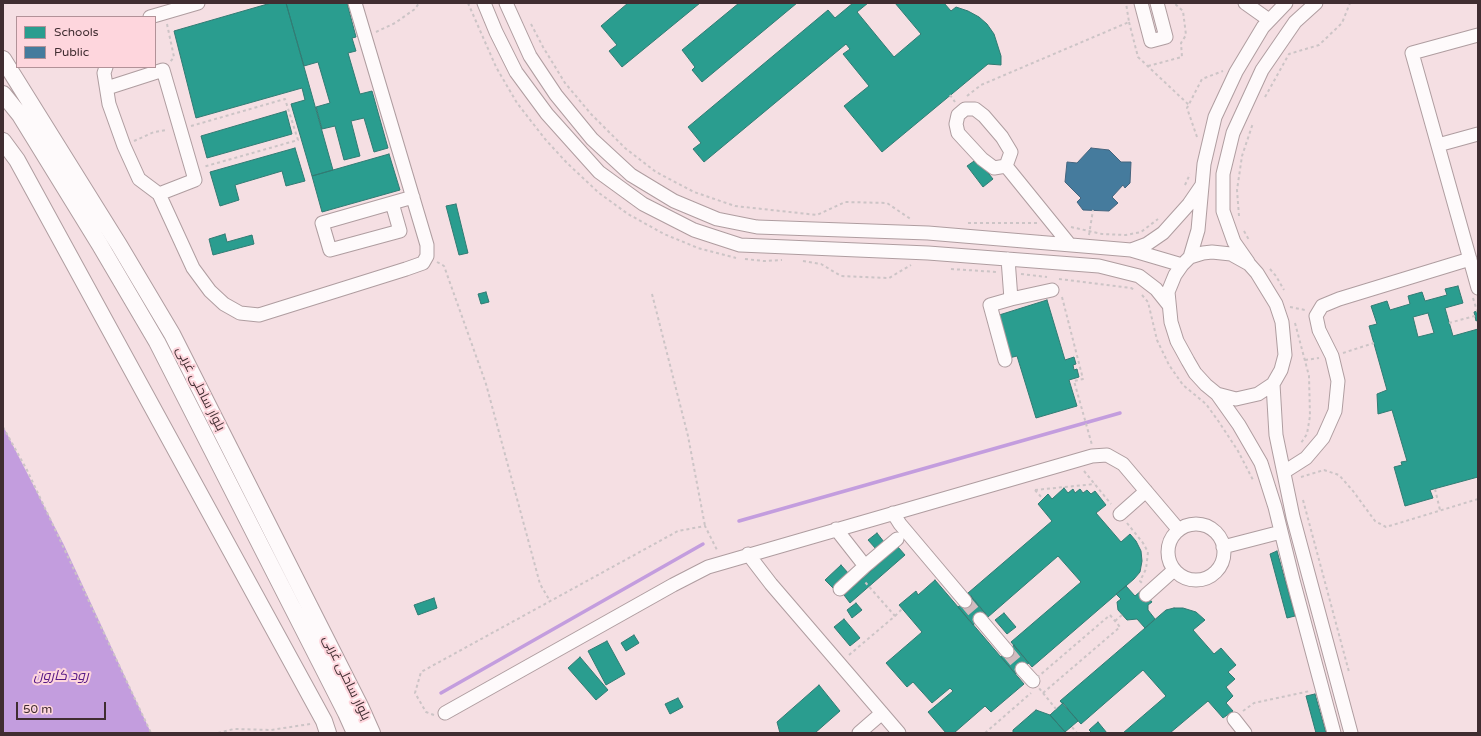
<!DOCTYPE html>
<html>
<head>
<meta charset="utf-8">
<style>
	body { margin:0 }
	#map { position:relative; width:1481px; height:736px; overflow:hidden; background:#f5dfe3; font-family:"Varela Round",sans-serif }
	canvas { display:block }
	.frame { position:absolute; inset:0; border:4px solid #402d31; pointer-events:none }
	.legend { position:absolute; left:16px; top:16px; width:140px; height:52px; box-sizing:border-box; background:#fed6dd; border:1px solid #b29298; margin:0; padding:5px 7px; list-style:none; font-size:12px; color:#402d31 }
	.legend li { display:flex; align-items:center; gap:8px; height:20px }
	.legend b { width:20px; border:1px solid #b29298 }
	.scale { position:absolute; left:16px; top:702px; width:90px; height:18px; box-sizing:border-box; border:2px solid #402d31; border-top:0; padding-left:5px; font-size:12px; line-height:14px; white-space:nowrap; color:#402d31; -webkit-text-stroke:3px #fed6dd; paint-order:stroke }
</style>
</head>
<body>
<div id="map">
<canvas width="1481" height="736"></canvas>
<div class="frame"></div>
<ul class="legend">
<li><b style="height:11px;background:#2a9d8f"></b>Schools</li>
<li><b style="height:11px;background:#457b9d"></b>Public</li>
</ul>
<div class="scale">50 m</div>
</div>
<script>
const g = document.querySelector('canvas').getContext('2d');
g.lineJoin = 'round';
function fillPath(path, color) { g.fillStyle = color; g.fill(path, 'evenodd'); }
const toPath = rows => new Path2D(rows.map(r => 'M' + r).join(''));
function stroke(path, color, width, dash) { g.strokeStyle = color; g.lineWidth = width; g.lineCap = dash ? 'butt' : 'round'; g.setLineDash(dash || []); g.stroke(path); }
function drawText(font, color, halo, rows, align = 'center') {
  g.font = font + ' "Varela Round",Cairo,sans-serif'; g.lineWidth = 4; g.setLineDash([]); g.textBaseline = 'middle'; g.strokeStyle = halo; g.fillStyle = color; for (const [text, x, y, turn = 0] of rows) {
    g.save(); g.translate(x, y); g.rotate((+turn || 0) * Math.PI / 180); g.textAlign = isNaN(turn) ? turn : align; if (halo) g.strokeText(text, 0, 0); g.fillText(text, 0, 0); g.restore();
  }
}
const water = toPath([
	[3,426,64,545,151,733,3,733]
]);
const schools = toPath([
	[271,3,286,3,333,170,312,176,291,104,305,100,302,88,196,118,174,31,271,3],
	[286,3,347,3,356,37,352,38,356,51,348,53,360,94,372,91,388,148,374,152,364,118,351,121,360,156,344,160,335,126,322,129,316,107,330,103,318,62,304,66,286,3],
	[628,3,700,3,622,67,609,51,617,45,601,26,628,3],
	[739,3,797,3,702,82,692,70,695,67,682,50,739,3],
	[853,3,868,3,857,12,894,57,921,34,895,3,944,3,951,11,956,7,968,11,979,17,987,24,994,34,1001,56,1001,65,988,64,882,152,844,106,869,86,843,54,850,49,846,44,704,162,693,149,701,143,688,127,828,10,835,18,853,3],
	[286,111,292,134,207,158,201,136,286,111],
	[295,148,305,181,286,186,282,171,235,185,239,200,220,206,210,172,295,148],
	[389,154,400,190,322,212,312,176,389,154],
	[977,159,993,179,983,187,967,166,977,159],
	[456,204,468,253,459,255,446,206,456,204],
	[225,234,227,242,252,235,254,244,213,255,209,239,225,234],
	[1458,286,1463,303,1445,308,1453,336,1478,329,1478,477,1430,490,1433,498,1405,506,1394,467,1402,465,1401,462,1407,461,1392,410,1378,414,1377,394,1387,390,1369,326,1377,324,1371,306,1387,301,1390,310,1410,304,1408,296,1422,292,1425,301,1447,295,1445,289,1458,286],
	[1428,313,1434,333,1418,337,1413,317,1428,313],
	[486,292,489,302,481,304,478,294,486,292],
	[1047,300,1065,360,1074,357,1076,364,1073,365,1074,370,1077,369,1079,377,1069,380,1077,406,1036,418,1017,356,1009,358,996,316,1047,300],
	[1478,311,1478,320,1476,321,1474,312,1478,311],
	[1064,488,1068,493,1073,489,1075,493,1080,489,1083,493,1087,490,1091,494,1095,491,1106,505,1096,513,1121,542,1130,534,1136,541,1141,551,1142,561,1140,572,1134,579,1032,667,1011,642,1081,582,1058,556,988,617,968,593,1052,521,1038,504,1048,494,1052,499,1064,488],
	[877,533,884,542,876,549,868,540,877,533],
	[898,547,905,555,850,603,844,595,898,547],
	[1277,551,1295,616,1287,618,1270,554,1277,551],
	[841,565,849,574,834,589,825,580,841,565],
	[935,580,1024,684,991,712,985,706,954,733,946,733,928,712,953,691,950,688,932,703,913,682,907,687,886,663,922,632,899,605,916,591,918,595,935,580],
	[1126,586,1135,596,1142,590,1152,602,1148,605,1148,610,1155,619,1145,628,1137,619,1127,620,1118,610,1117,602,1121,599,1116,594,1126,586],
	[971,596,986,614,973,625,958,607,971,596],
	[434,598,437,608,418,615,414,605,434,598],
	[856,603,862,610,852,618,847,610,856,603],
	[1174,608,1183,608,1196,612,1205,620,1193,630,1214,654,1221,648,1236,665,1228,672,1235,679,1226,687,1233,696,1226,703,1233,711,1223,718,1208,701,1170,733,1123,733,1166,696,1143,670,1081,724,1060,701,1166,610,1174,608],
	[1004,613,1016,627,1007,634,995,620,1004,613],
	[844,619,860,638,850,646,834,627,844,619],
	[634,635,639,643,626,651,621,643,634,635],
	[607,641,625,674,606,685,588,651,607,641],
	[1014,645,1029,663,1016,674,1001,657,1014,645],
	[580,657,608,690,596,700,568,668,580,657],
	[819,685,840,711,815,733,780,733,777,722,819,685],
	[1315,694,1326,733,1316,733,1306,696,1315,694],
	[678,698,683,707,670,714,665,704,678,698],
	[1063,703,1078,721,1065,732,1050,715,1063,703],
	[1036,710,1050,715,1066,733,1013,733,1013,730,1036,710],
	[1098,722,1107,733,1092,733,1089,730,1098,722]
]);
const public = toPath([
	[1091,148,1109,150,1121,162,1131,162,1130,183,1125,188,1123,185,1112,197,1118,203,1109,211,1083,210,1077,202,1081,198,1065,182,1067,162,1077,163,1091,148]
]);
const stream = toPath([
	[739,521,1120,413],
	[441,693,703,544]
]);
const minorTunnel = toPath([
	[965,601,980,619],
	[1007,651,1022,669]
]);
const path = toPath([
	[468,3,496,67,517,103,545,139,567,163,599,193,628,214,664,234,698,248,736,258],
	[1129,22,1138,57,1189,105],
	[167,24,174,57,170,62],
	[531,24,543,47,565,83,591,114,625,148,656,172,694,192,735,206,817,215,845,202,887,203,912,220],
	[376,32,395,23,415,9,419,3],
	[1148,66,1182,57,1181,43,1186,35,1183,11,1174,3],
	[950,95,955,102],
	[967,96,981,85,1129,22,1126,3],
	[1265,97,1289,54,1319,45,1342,23,1350,3],
	[191,126,285,99,298,140,203,167],
	[1197,137,1187,108,1202,79,1223,71],
	[134,141,154,132,167,130],
	[1185,185,1190,174],
	[1239,216,1237,190,1242,156,1253,123],
	[968,223,1037,223],
	[1071,227,1102,234,1126,235,1141,232,1158,219],
	[1244,231,1249,240],
	[1089,235,1093,210],
	[745,259,764,261,782,260],
	[803,261,821,264,841,276,889,278,911,265],
	[437,262,444,266,486,384,540,584,550,601],
	[951,269,997,272],
	[1270,269,1276,276,1284,290],
	[1021,274,1047,277],
	[1059,279,1131,288,1135,290],
	[652,294,688,436,705,526],
	[1142,295,1148,302,1157,340,1169,365,1183,385,1206,404,1219,422,1238,451,1253,480],
	[1062,297,1083,379,1074,381,1092,445],
	[1473,298,1478,314],
	[1290,307,1305,310],
	[1295,323,1309,376,1310,416,1307,434,1301,443],
	[1449,323,1478,315],
	[1343,353,1374,343],
	[1305,360,1319,358],
	[3,427,27,470,151,733],
	[1084,471,1111,504],
	[1301,477,1324,470,1339,475,1353,491,1375,521,1386,527,1478,499],
	[1435,489,1440,510],
	[1035,490,1095,484],
	[1035,490,1043,499],
	[1303,500,1349,672],
	[1127,523,1143,543,1148,552,1146,569,1140,581,1142,583],
	[1110,615,1120,627,1043,693,1033,681,1110,615],
	[895,616,902,609],
	[1115,621,1122,615],
	[849,655,895,616,865,582],
	[1043,693,1056,709],
	[1243,711,1254,703,1310,691],
	[434,715,426,712,415,693,421,672,678,531,705,526,718,552],
	[1072,727,1077,733],
	[218,733,234,729,271,730,310,724],
	[985,733,1031,693]
]);
const minor = toPath([
	[484,3,496,32,516,72,547,114,599,172,643,204,694,230,740,245,928,253,1099,266,1139,276,1156,289,1168,304],
	[506,3,530,56,556,95,592,139,631,175,674,201,717,219,757,227,928,233,1131,250,1182,265],
	[1141,3,1151,41,1166,37,1157,3],
	[1245,3,1269,20],
	[150,17,198,3],
	[1478,35,1412,53,1478,288],
	[106,67,104,73,109,104,124,146,139,179,159,194,193,268,210,291,224,304,240,313,259,315,406,269,423,263,427,256,427,245,355,3],
	[107,88,163,70,195,180,159,194],
	[965,109,975,109,984,116,1002,137,1011,152,1006,166,994,168,982,159,958,133,956,124,958,115,965,109],
	[1438,145,1478,134],
	[1006,166,1070,245],
	[392,203,400,231,330,250,322,223,413,197],
	[1131,250,1147,244,1163,233,1189,204,1202,185],
	[1190,257,1198,230,1204,164,1215,117,1236,72,1263,27,1286,3],
	[1008,259,1011,299,1052,290],
	[1248,262,1234,242,1223,211,1223,174,1233,133,1262,70,1295,22,1316,3],
	[1005,360,990,305,1011,299],
	[1273,384,1276,435,1293,517,1351,733],
	[1217,394,1236,399,1258,394,1273,384,1281,370,1285,355,1282,322,1276,304,1257,273,1249,264,1231,254,1212,252,1203,253,1190,257,1182,265,1175,275,1168,292,1171,322,1177,341,1188,361,1195,373,1206,385,1217,394,1239,425,1261,463,1275,507,1293,580,1334,733],
	[1284,472,1306,458,1323,438,1335,411,1338,381,1332,356,1319,330,1316,316,1322,306,1339,299,1470,259],
	[893,513,900,524,965,601],
	[1120,514,1146,491],
	'1168 552a28 28 0 1 1 56 0a28 28 0 1 1-56 0Z',
	[836,529,865,566,840,589],
	[1223,547,1281,532],
	[748,554,771,584,899,733],
	[865,566,897,539],
	[1146,595,1174,570],
	[980,619,1007,651],
	[1022,669,1033,681],
	[445,713,673,585,708,567,1092,456,1107,455,1123,464,1178,529],
	[1234,719,1245,733],
	[859,733,882,713]
]);
const major = toPath([
	[3,59,119,245,172,334,360,706,372,733],
	[3,94,20,115,100,245,157,342,346,713,355,733],
	[3,141,17,160,324,721,328,733]
]);
const streetNames = [
	["بلوار ساحلی غربی",200,389,63],
	["بلوار ساحلی غربی",346,678,64]
];
const waterNames = [
	["رود کارون",61,676]
];
fillPath(water, '#c39dde');
fillPath(schools, '#2a9d8f');
stroke(schools, '#317b73', 1);
fillPath(public, '#457b9d');
stroke(public, '#44647d', 1);
stroke(stream, '#c39dde', 3.5);
stroke(minorTunnel, '#d1bbbf', 13, [13, 6]);
stroke(minor, '#af9da0', 15);
stroke(major, '#af9da0', 18);
stroke(path, '#ccc4c6', 2, [3, 3]);
stroke(minor, '#fefafb', 13);
stroke(major, '#fefafb', 16);
drawText('13px', '#402d31', '#fed6dd', streetNames);
drawText('italic 14px', '#581986', '#fed6dd', waterNames);
</script>
</body>
</html>
